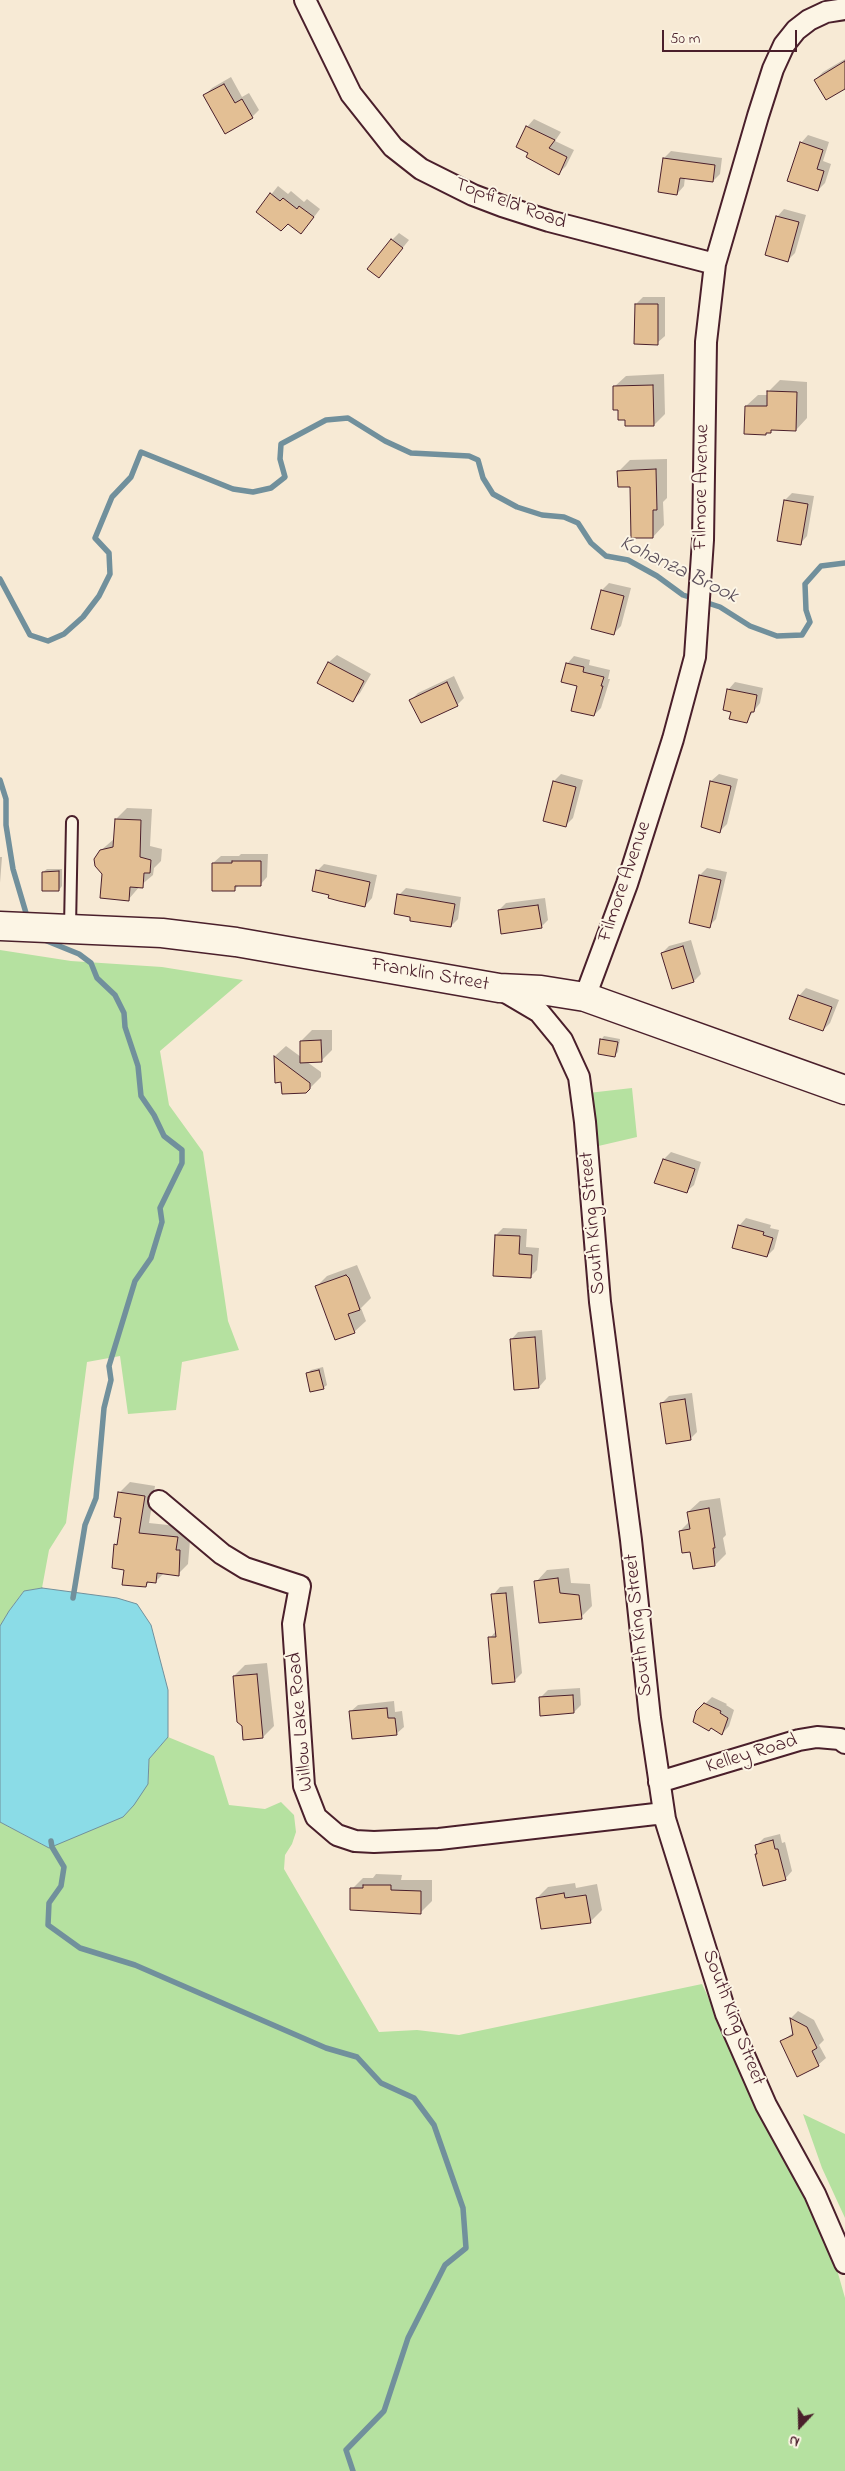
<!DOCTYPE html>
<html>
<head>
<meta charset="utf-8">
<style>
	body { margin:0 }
	#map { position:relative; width:845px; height:2471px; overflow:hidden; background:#f7ead5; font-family:"Indie Flower",sans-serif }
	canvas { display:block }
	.north { position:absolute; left:775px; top:2401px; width:50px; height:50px; -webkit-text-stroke:4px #fcf5e5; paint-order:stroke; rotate:201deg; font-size:14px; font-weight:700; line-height:20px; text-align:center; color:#4a1f2b }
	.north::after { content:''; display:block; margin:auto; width:18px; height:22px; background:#4a1f2b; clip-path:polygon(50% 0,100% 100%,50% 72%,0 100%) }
	.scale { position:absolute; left:662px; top:30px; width:135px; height:22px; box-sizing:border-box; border:2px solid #4a1f2b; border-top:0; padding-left:6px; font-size:15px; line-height:18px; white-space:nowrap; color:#4a1f2b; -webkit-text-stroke:4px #fcf5e5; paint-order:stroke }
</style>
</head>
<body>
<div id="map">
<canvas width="845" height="2471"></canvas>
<div class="north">N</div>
<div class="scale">50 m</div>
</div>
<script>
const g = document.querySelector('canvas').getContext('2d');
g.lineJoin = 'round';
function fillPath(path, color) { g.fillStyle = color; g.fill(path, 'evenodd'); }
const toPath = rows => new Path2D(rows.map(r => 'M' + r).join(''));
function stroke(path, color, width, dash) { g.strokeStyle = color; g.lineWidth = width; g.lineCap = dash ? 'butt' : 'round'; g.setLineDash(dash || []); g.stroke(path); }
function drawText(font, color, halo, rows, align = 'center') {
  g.font = font + ' "Indie Flower",sans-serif'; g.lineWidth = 4; g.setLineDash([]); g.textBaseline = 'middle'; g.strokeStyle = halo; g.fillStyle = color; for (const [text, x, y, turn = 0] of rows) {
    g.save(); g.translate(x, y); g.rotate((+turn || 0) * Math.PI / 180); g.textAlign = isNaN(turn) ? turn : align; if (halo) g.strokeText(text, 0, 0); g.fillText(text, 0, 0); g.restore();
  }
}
const green = toPath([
	[0,950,71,961,162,967,243,980,160,1051,169,1105,203,1152,228,1321,239,1350,182,1362,176,1410,128,1414,120,1356,87,1362,66,1523,49,1550,42,1588,24,1591,9,1611,0,1626],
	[632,1088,637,1137,577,1151,571,1095],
	[168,1737,214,1756,229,1805,265,1809,281,1802,294,1815,296,1832,292,1844,285,1855,284,1869,379,2032,417,2030,459,2035,702,1984,773,2136,832,2252,845,2298,845,2471,0,2471,0,1822,49,1848,148,1784,149,1759],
	[803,2114,845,2134,845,2218,822,2168]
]);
const water = toPath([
	[42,1588,117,1598,137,1604,151,1625,168,1690,168,1737,149,1759,148,1784,134,1805,123,1817,49,1848,0,1822,0,1626,9,1611,24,1591,42,1588]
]);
const shadow = toPath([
	[845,59,845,88,815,80,823,72],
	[231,77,242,97,249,93,259,110,252,117,204,96,212,88],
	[534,119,561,132,555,141,574,150,566,166,559,173,517,147,527,127],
	[808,135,829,142,823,161,831,164,825,183,818,190,801,143],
	[671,151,722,158,720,174,713,181,685,177,684,186,677,194,664,158],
	[278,186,288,194,291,191,304,202,307,199,320,209,308,225,288,223,258,211],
	[784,209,806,215,795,253,788,260,777,217],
	[399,233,409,240,379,277,392,240],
	[643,297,665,297,665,336,657,343,636,304],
	[664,374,665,414,654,425,626,418,614,387,626,376],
	[780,380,807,382,807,418,796,430,774,429,766,433,746,406,758,395,768,395,768,392],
	[667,459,667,498,663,502,664,525,653,537,631,486,619,471,630,460],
	[792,493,814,496,807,536,800,544,778,540,785,500],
	[609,583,631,588,621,626,614,633,602,590],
	[337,655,371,674,360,693,353,700,319,682,329,662],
	[574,656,590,660,589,665,610,670,608,679,610,679,601,708,594,715,567,664],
	[454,676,464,698,457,705,411,700,418,693],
	[735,682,763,688,760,703,746,721,732,711,728,690],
	[561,774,583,780,573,818,566,825,554,781],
	[719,774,738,779,727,824,720,831,711,781],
	[127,808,152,809,150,846,162,849,161,861,154,868,153,875,140,886,128,900,103,874,99,852,114,839,116,819],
	[241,854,268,854,267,877,260,885,239,885,235,889,213,863,221,856,239,856],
	[0,857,2,857,0,883],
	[324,864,377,875,372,898,365,906,317,871],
	[707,868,727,872,716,919,709,926,700,875],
	[47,869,62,869,62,886,59,890,43,872],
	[406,888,461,897,458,919,451,926,412,916,399,895],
	[545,898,548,920,541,927,499,910,506,903],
	[691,940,701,974,694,981,662,953,669,946],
	[806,988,839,1000,830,1023,823,1030,799,996],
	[312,1030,332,1030,332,1050,321,1061,307,1062,321,1072,321,1077,306,1092,282,1081,276,1081,275,1056,286,1046,301,1057,301,1041],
	[604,1036,620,1039,618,1052,615,1055,601,1040],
	[671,1152,701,1162,694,1185,686,1192,664,1159],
	[746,1218,771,1225,770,1228,779,1230,774,1249,767,1256,739,1226],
	[503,1228,527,1229,526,1247,539,1248,537,1270,530,1277,496,1235],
	[357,1265,371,1298,361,1308,366,1321,354,1332,316,1287,327,1276],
	[542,1330,546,1379,539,1387,511,1340,518,1332],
	[323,1367,327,1385,323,1388,308,1373,311,1370],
	[692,1393,697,1432,690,1439,661,1404,669,1396],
	[130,1482,155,1486,149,1523,187,1527,186,1540,190,1540,188,1564,178,1574,164,1573,155,1582,150,1581,145,1586,125,1569,115,1545,119,1542,122,1517,120,1492],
	[720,1498,726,1535,723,1538,726,1554,715,1565,691,1550,680,1531,690,1521,688,1512,700,1501],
	[569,1568,571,1583,590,1584,592,1606,581,1617,536,1582,547,1570],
	[513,1586,522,1673,514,1681,490,1638,496,1631,493,1595,500,1587],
	[267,1663,274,1726,263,1737,234,1676,245,1665],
	[580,1688,581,1705,574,1712,540,1698,548,1690],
	[712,1697,727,1704,726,1705,734,1710,729,1726,722,1734,697,1712],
	[394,1701,395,1712,402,1711,404,1727,396,1734,350,1712,358,1705],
	[780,1834,782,1843,785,1842,792,1871,785,1879,756,1855,758,1852,757,1845,764,1838],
	[376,1874,402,1875,401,1880,432,1880,432,1901,421,1912,352,1889,363,1878,373,1878],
	[575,1883,576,1888,597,1884,602,1910,590,1922,537,1898,548,1887],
	[798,2011,814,2020,824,2040,819,2045,826,2058,818,2065,782,2041,794,2032,791,2018]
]);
const stream = toPath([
	[0,579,30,635,48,641,64,634,83,617,99,596,110,574,109,553,95,538,112,497,131,477,141,452,233,489,253,492,271,488,285,477,280,459,281,444,326,420,348,418,385,441,411,453,469,456,478,460,483,478,493,494,517,507,542,515,564,517,578,523,591,543,606,556,628,560,657,576,683,595,720,607,750,626,777,636,802,635,810,622,806,610,805,584,821,566,845,563],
	[0,780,6,799,6,825,13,869,26,913,29,918],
	[44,937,47,941,79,954,91,963,97,978,115,995,124,1013,125,1027,138,1066,141,1096,154,1115,164,1136,182,1150,182,1163,160,1208,162,1222,151,1258,135,1281,109,1366,111,1380,104,1408,96,1498,85,1525,73,1598],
	[51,1841,52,1847,64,1867,61,1886,49,1903,48,1925,80,1948,135,1965,326,2048,357,2057,381,2083,414,2098,434,2125,463,2208,466,2248,445,2265,408,2338,384,2411,346,2450,353,2471]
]);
const building = toPath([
	[845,61,845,89,826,100,814,80,845,61],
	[224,84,235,103,242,99,253,118,225,134,203,95,224,84],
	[526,126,555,140,549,148,567,157,559,175,526,157,528,153,516,147,526,126],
	[800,142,823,150,817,169,824,171,818,191,787,181,800,142],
	[663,158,715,165,713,182,680,178,677,195,658,192,663,158],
	[270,193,280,201,283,198,297,209,299,206,314,217,301,234,288,224,281,231,256,212,270,193],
	[776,216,799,222,788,262,765,255,776,216],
	[391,239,403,248,379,278,367,269,391,239],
	[635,304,658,304,658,345,634,344,635,304],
	[653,385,654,426,625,426,625,420,618,420,618,410,613,410,613,386,653,385],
	[767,391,797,392,796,431,771,430,771,433,766,433,766,435,744,434,745,406,767,406,767,391],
	[656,469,657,510,653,510,653,538,631,538,630,487,618,487,617,471,656,469],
	[784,500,808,504,801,545,777,541,784,500],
	[601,590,624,596,614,635,591,629,601,590],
	[328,662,364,681,353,702,317,683,328,662],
	[566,663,584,667,583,672,604,677,601,686,603,686,594,716,571,711,577,686,561,682,566,663],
	[447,682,458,706,421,723,409,700,447,682],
	[727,689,757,695,754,712,751,712,747,723,729,719,731,712,723,710,727,689],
	[553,781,576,787,566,827,543,821,553,781],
	[710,781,731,786,720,833,701,827,710,781],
	[115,819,141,820,140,857,151,860,150,873,144,873,143,888,130,887,129,901,100,898,102,874,95,866,94,859,100,850,113,847,115,819],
	[232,861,261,861,261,886,235,886,235,891,212,891,212,863,232,863,232,861],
	[316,870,370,882,365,907,339,901,328,898,329,895,312,891,316,870],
	[59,871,59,891,42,891,42,872,59,871],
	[699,875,721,880,710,928,689,923,699,875],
	[397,894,455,904,451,927,410,921,410,917,394,914,397,894],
	[538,905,542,928,501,934,498,910,538,905],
	[683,946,694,982,672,989,661,953,683,946],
	[798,995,832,1007,823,1031,789,1019,798,995],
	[600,1039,618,1042,615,1057,598,1054,600,1039],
	[321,1040,322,1062,300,1063,300,1041,321,1040],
	[274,1056,310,1083,310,1089,306,1093,282,1094,281,1082,275,1083,274,1056],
	[663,1159,695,1169,687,1193,654,1183,663,1159],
	[738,1225,764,1232,763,1235,773,1238,767,1257,732,1248,738,1225],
	[495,1235,520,1236,519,1254,532,1255,531,1278,493,1276,495,1235],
	[346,1275,349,1278,360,1310,348,1314,355,1333,335,1340,315,1286,346,1275],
	[535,1337,539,1388,514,1390,510,1339,535,1337],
	[319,1370,324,1389,310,1392,306,1373,319,1370],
	[685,1399,691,1440,666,1444,660,1403,685,1399],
	[118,1492,145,1496,139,1533,178,1537,176,1550,180,1550,179,1576,157,1573,156,1583,147,1582,146,1587,122,1585,124,1570,112,1568,114,1544,117,1545,121,1518,114,1517,118,1492],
	[709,1508,715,1548,713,1548,715,1566,693,1569,690,1552,682,1553,679,1531,690,1529,687,1512,709,1508],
	[558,1578,560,1593,579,1595,582,1619,539,1623,534,1581,558,1578],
	[506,1593,515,1682,492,1684,488,1637,496,1637,491,1594,506,1593],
	[257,1674,263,1738,243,1740,242,1726,237,1722,233,1676,257,1674],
	[573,1695,574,1713,540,1716,539,1697,573,1695],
	[704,1703,721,1711,720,1713,728,1718,722,1735,711,1728,709,1731,693,1722,696,1711,704,1703],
	[387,1708,388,1718,395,1718,397,1735,352,1739,349,1711,387,1708],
	[773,1840,775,1849,778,1849,786,1880,763,1886,755,1854,757,1854,755,1845,773,1840],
	[363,1885,391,1885,391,1890,421,1891,421,1914,350,1910,350,1888,363,1888,363,1885],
	[564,1893,565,1898,586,1895,591,1923,541,1929,536,1898,564,1893],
	[790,2018,807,2027,817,2048,812,2051,819,2066,797,2077,780,2041,793,2035,790,2018]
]);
const lane = toPath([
	[70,927,72,822]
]);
const street = toPath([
	[305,0,351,94,393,147,421,169,473,195,502,206,549,221,715,264],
	[500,989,539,1012,562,1040,579,1077,585,1122,600,1302,631,1540,650,1718,665,1819,726,2014,766,2105,815,2194,845,2263],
	[585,997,627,884,673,739,695,657,703,540,706,342,715,264,758,116,773,69,784,45,796,30,809,20,826,12,845,9],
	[159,1501,222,1554,245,1568,300,1586,293,1624,304,1786,316,1817,337,1835,355,1841,374,1842,439,1839,664,1813],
	[659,1782,799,1740,817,1737,840,1739,845,1743]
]);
const secondary = toPath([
	[0,926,162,933,236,942,499,988,541,990,585,997,845,1090]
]);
const streetNames = [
	["Topfield Road",510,205,20],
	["Filmore Avenue",703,487,-89],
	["Filmore Avenue",626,882,-71],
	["Franklin Street",430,976,10],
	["South King Street",594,1223,-95],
	["South King Street",640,1625,-96],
	["Willow Lake Road",302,1722,-95],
	["Kelley Road",752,1755,-17],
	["South King Street",732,2018,69]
];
const waterNames = [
	["Kohanza Brook",678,571,26]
];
fillPath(green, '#b5e1a0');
fillPath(water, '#8bdce7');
stroke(water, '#71909c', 1);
fillPath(shadow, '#0003');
stroke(stream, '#71909c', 5.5);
fillPath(building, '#e3bf94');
stroke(building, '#4a1f2b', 1);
stroke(lane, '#4a1f2b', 14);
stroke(street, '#4a1f2b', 24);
stroke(secondary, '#4a1f2b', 31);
stroke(lane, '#fcf5e5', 10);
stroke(street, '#fcf5e5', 20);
stroke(secondary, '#fcf5e5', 28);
drawText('20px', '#4a1f2b', '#fcf5e5', streetNames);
drawText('italic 21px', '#5a4e5a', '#fcf5e5', waterNames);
</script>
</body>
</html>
